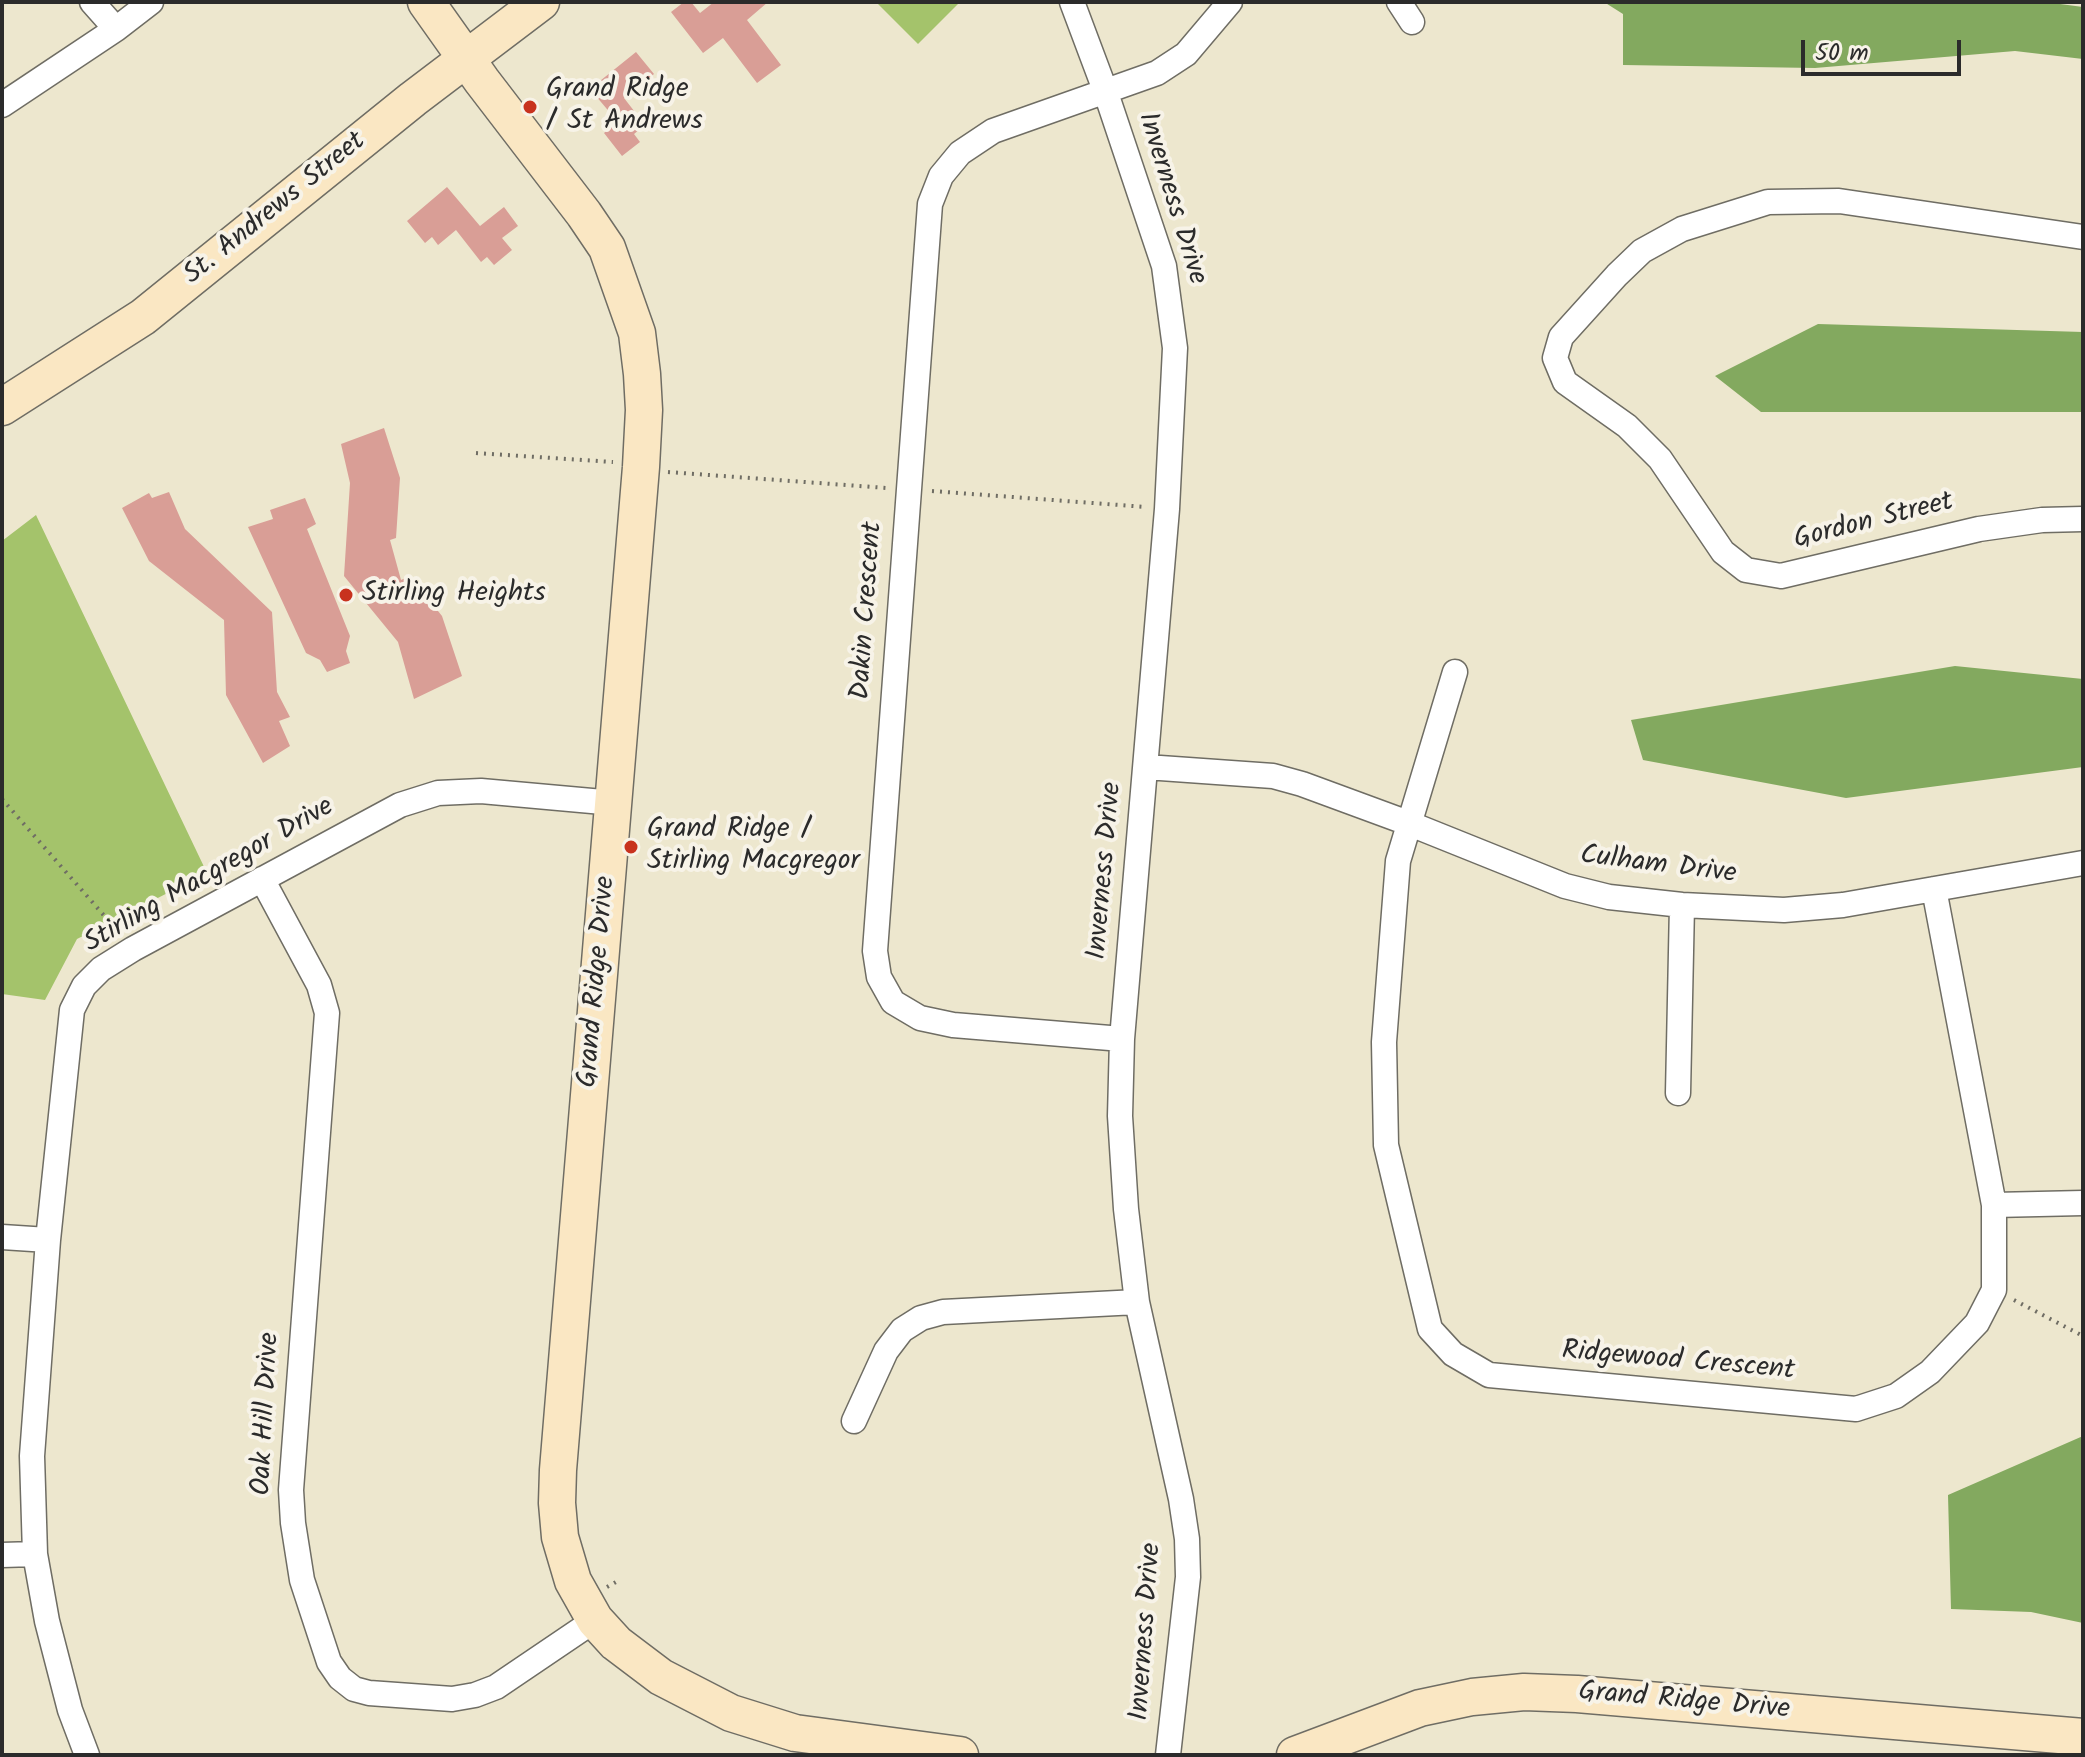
<!DOCTYPE html>
<html>
<head>
<meta charset="utf-8">
<style>
	body { margin:0 }
	#map { position:relative; width:2085px; height:1757px; overflow:hidden; background:#ede7ce; font-family:Kalam,sans-serif }
	canvas { display:block }
	.frame { position:absolute; inset:0; border:4px solid #2b2b2b; pointer-events:none }
	.scale { position:absolute; left:1801px; top:40px; width:160px; height:36px; box-sizing:border-box; border:4px solid #2b2b2b; border-top:0; padding-left:10px; font-size:24px; line-height:28px; white-space:nowrap; color:#2b2b2b; -webkit-text-stroke:6px #f7f3e8; paint-order:stroke }
</style>
</head>
<body>
<div id="map">
<canvas width="2085" height="1757"></canvas>
<div class="frame"></div>
<div class="scale">50 m</div>
</div>
<script>
const g = document.querySelector('canvas').getContext('2d');
g.lineJoin = 'round';
function fillPath(path, color) { g.fillStyle = color; g.fill(path, 'evenodd'); }
const toPath = rows => new Path2D(rows.map(r => 'M' + r).join(''));
function stroke(path, color, width, dash) { g.strokeStyle = color; g.lineWidth = width; g.lineCap = dash ? 'butt' : 'round'; g.setLineDash(dash || []); g.stroke(path); }
function drawText(font, color, halo, rows, align = 'center') {
  g.font = font + ' Kalam,sans-serif'; g.lineWidth = 8; g.setLineDash([]); g.textBaseline = 'middle'; g.strokeStyle = halo; g.fillStyle = color; for (const [text, x, y, turn = 0] of rows) {
    g.save(); g.translate(x, y); g.rotate((+turn || 0) * Math.PI / 180); g.textAlign = isNaN(turn) ? turn : align; if (halo) g.strokeText(text, 0, 0); g.fillText(text, 0, 0); g.restore();
  }
}
const green = toPath([
	[876,2,960,2,918,44],
	[36,515,207,873,77,939,45,1000,2,994,2,541]
]);
const forest = toPath([
	[1604,2,2045,2,2083,7,2083,59,2015,51,1815,68,1623,65,1623,14],
	[1818,324,2083,332,2083,412,1761,412,1715,376],
	[1955,666,2083,679,2083,767,1846,798,1643,760,1631,720],
	[2083,1436,2083,1623,2031,1612,1951,1609,1948,1495]
]);
const building = toPath([
	[684,2,691,2,700,13,714,2,768,2,747,20,781,65,757,83,723,38,703,53,671,12],
	[636,52,654,74,624,98,645,125,634,134,640,142,622,156,604,133,617,121,590,89],
	[447,187,480,226,504,207,518,226,502,238,512,250,494,265,487,257,481,262,456,230,438,245,432,237,425,243,407,221],
	[384,428,400,478,396,538,390,540,401,580,410,576,442,616,462,676,414,699,398,642,344,576,350,483,341,444],
	[169,492,185,529,272,612,277,692,290,717,279,721,290,746,263,763,226,695,224,620,149,561,122,508,149,493,152,498],
	[305,498,316,524,307,529,350,636,346,651,350,663,327,672,320,660,306,653,248,527,273,519,270,510]
]);
const path = toPath([
	[476,453,613,462],
	[668,472,887,488],
	[932,491,1146,507],
	[2,799,115,928],
	[2014,1300,2083,1336],
	[607,1587,616,1582]
]);
const street = toPath([
	[92,2,116,29],
	[1072,2,1105,90,1164,266,1175,348,1167,509,1122,1039,1120,1116,1126,1209,1137,1302,1181,1499,1187,1539,1188,1577,1168,1755],
	[1399,2,1412,22],
	[2,105,116,29,151,2],
	[2083,237,1839,201,1768,202,1682,229,1642,251,1617,275,1561,337,1555,358,1565,382,1627,426,1660,459,1723,552,1746,570,1781,576,1979,529,2042,520,2083,519],
	[1455,672,1398,861,1384,1042,1386,1145,1430,1329,1453,1354,1489,1375,1856,1409,1896,1396,1930,1372,1977,1323,1994,1290,1994,1205,1934,889],
	[1146,767,1273,776,1302,784,1408,823,1565,886,1609,897,1682,905,1784,910,1843,905,2083,863],
	[262,879,319,985,327,1013,291,1490,293,1523,302,1580,329,1662,340,1678,354,1689,369,1693,452,1699,475,1695,496,1687,595,1620],
	[1122,1039,953,1025,920,1018,893,1002,879,977,875,951,930,204,941,176,960,153,993,131,1157,73,1186,54,1230,2],
	[1678,1093,1682,905],
	[1994,1205,2083,1203],
	[2,1237,48,1240],
	[854,1421,886,1351,902,1330,921,1318,943,1312,1137,1302],
	[2,1555,35,1554],
	[87,1755,70,1710,47,1621,35,1554,32,1456,48,1240,72,1010,84,986,101,969,133,949,400,805,438,793,481,791,614,803]
]);
const secondary = toPath([
	[426,2,482,81,584,214,607,248,637,333,642,374,644,410,641,467,558,1470,557,1503,560,1537,573,1581,595,1620,616,1643,661,1677,731,1713,795,1733,960,1755],
	[2,407,143,317,413,99,541,2],
	[1295,1755,1420,1708,1472,1697,1524,1692,1577,1694,2083,1737]
]);
const markers = [
	[530,107,8,"#c8321e"],
	[346,595,8,"#c8321e"],
	[631,847,8,"#c8321e"]
];
const poiNames = [
	["Grand Ridge",546,91],
	["/ St Andrews",546,123],
	["Stirling Heights",362,595],
	["Grand Ridge /",647,831],
	["Stirling Macgregor",647,863]
];
const streetNames = [
	["Inverness Drive",1170,199,73],
	["St. Andrews Street",276,210,-39],
	["Gordon Street",1874,523,-14],
	["Dakin Crescent",869,611,-86],
	["Culham Drive",1658,867,7],
	["Inverness Drive",1107,871,-85],
	["Stirling Macgregor Drive",210,877,-30],
	["Grand Ridge Drive",599,982,-85],
	["Ridgewood Crescent",1678,1363,5],
	["Oak Hill Drive",268,1414,-87],
	["Inverness Drive",1148,1632,-86],
	["Grand Ridge Drive",1684,1703,5]
];
fillPath(green, '#a4c36b');
fillPath(forest, '#83a95f');
fillPath(building, '#d99e96');
stroke(street, '#6f6d64', 27);
stroke(secondary, '#6f6d64', 39);
stroke(path, '#6f6d64', 4, [2, 6]);
stroke(street, '#fff', 24);
stroke(secondary, '#fae7c3', 36);
for (const [x, y, r, color] of markers) { const dot = new Path2D(); dot.arc(x, y, r, 0, 2 * Math.PI); g.fillStyle = color; g.fill(dot); stroke(dot, '#f7f3e8', 3); }
drawText('28px', '#2b2b2b', '#f7f3e8', poiNames, 'left');
drawText('28px', '#2b2b2b', '#f7f3e8', streetNames);
</script>
</body>
</html>
